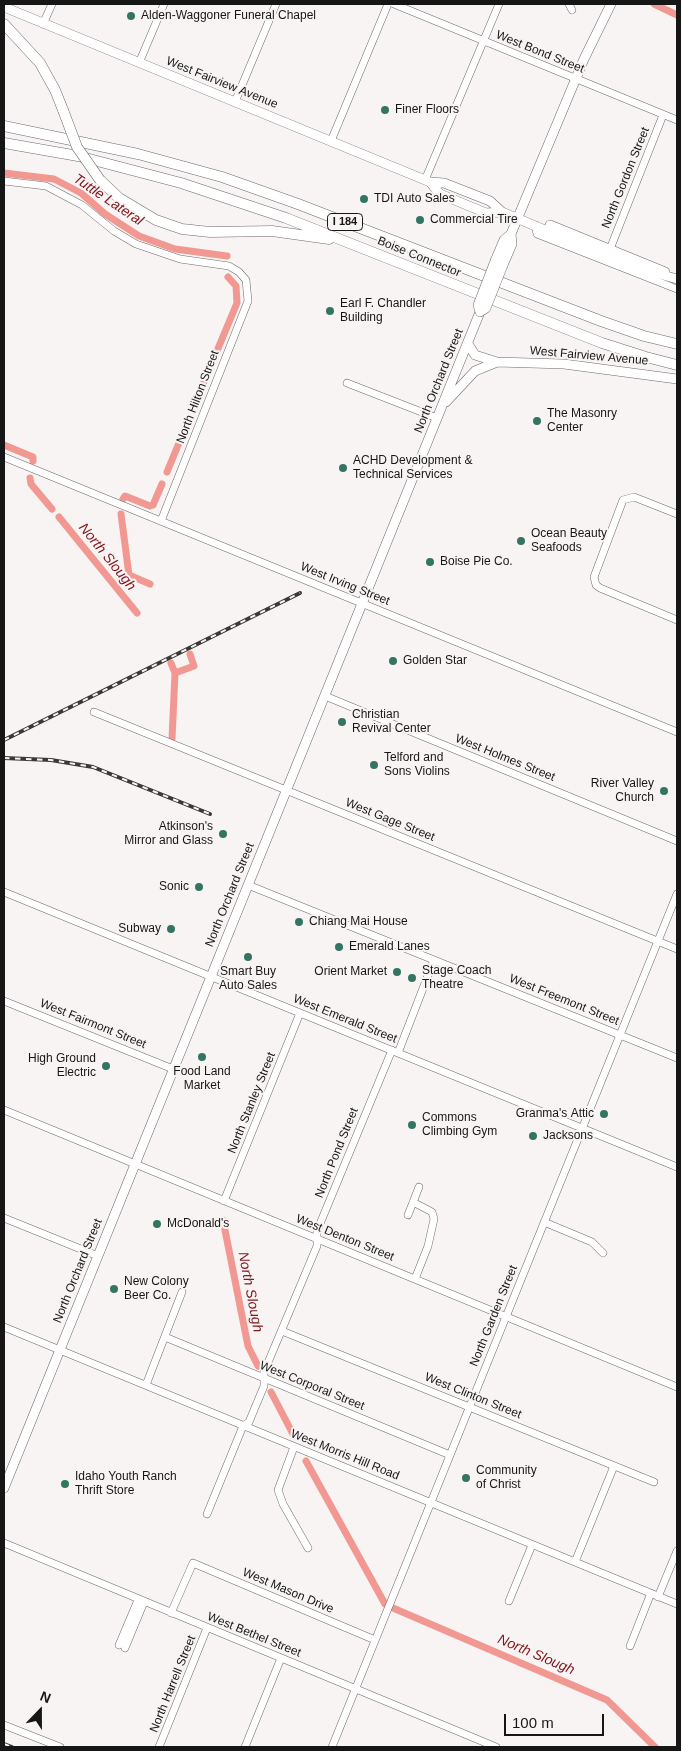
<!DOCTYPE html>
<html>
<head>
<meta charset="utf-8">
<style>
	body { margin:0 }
	#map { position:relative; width:681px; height:1751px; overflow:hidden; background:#f8f4f3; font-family:Arial,sans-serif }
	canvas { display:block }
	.frame { position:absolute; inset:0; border:5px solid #171616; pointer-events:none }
	.north { position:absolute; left:15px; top:1686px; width:50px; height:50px; -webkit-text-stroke:4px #f8f4f3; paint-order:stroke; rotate:22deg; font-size:14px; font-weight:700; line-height:20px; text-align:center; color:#171616 }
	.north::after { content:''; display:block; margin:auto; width:18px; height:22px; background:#171616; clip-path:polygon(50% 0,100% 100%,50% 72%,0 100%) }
	.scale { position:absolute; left:504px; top:1714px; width:100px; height:22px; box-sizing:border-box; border:2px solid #171616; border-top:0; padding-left:6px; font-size:15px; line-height:18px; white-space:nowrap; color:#171616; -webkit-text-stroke:4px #f8f4f3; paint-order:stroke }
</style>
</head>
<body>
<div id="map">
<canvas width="681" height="1751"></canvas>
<div class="frame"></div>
<div class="north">N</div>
<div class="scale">100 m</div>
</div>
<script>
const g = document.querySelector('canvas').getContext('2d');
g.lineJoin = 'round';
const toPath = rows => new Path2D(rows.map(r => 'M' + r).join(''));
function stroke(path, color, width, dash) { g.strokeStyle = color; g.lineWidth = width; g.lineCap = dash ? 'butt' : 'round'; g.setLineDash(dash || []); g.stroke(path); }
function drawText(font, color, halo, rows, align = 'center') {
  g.font = font + ' Arial,sans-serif'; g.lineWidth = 4; g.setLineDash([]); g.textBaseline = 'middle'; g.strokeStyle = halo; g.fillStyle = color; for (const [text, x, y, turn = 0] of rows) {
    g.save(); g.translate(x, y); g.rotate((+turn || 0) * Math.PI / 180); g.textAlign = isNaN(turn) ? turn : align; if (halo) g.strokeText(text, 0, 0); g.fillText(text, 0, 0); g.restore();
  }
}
const canal = toPath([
	[654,4,677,15],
	[4,173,54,179,81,193,105,214,139,236,175,249,227,256],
	[199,394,237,303,236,286,228,277],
	[186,427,188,422],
	[4,445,33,457,33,461],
	[167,472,181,438],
	[30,478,31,484,52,509],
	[123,499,125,496,150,506,153,505,162,484],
	[121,514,129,575,150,584],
	[59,517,137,613],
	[171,663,175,673,172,739],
	[175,673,194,666,190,654],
	[223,1220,248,1346,258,1366],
	[271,1392,294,1436],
	[306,1461,385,1604],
	[393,1608,607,1700,655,1747]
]);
const minor = toPath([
	[394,4,677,120],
	[569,4,572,10],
	[43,24,52,4],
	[139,63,164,4],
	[235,102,276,4],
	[331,141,388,4],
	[425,180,499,4],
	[4,181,46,186,82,205,114,231,136,244,180,259,229,266,239,272,246,280,248,301,161,521],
	[535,225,537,234,677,289],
	[610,249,663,115],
	[347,383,437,418],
	[4,457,677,732],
	[677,514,634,497,623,500,594,577,596,585,600,588,677,620],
	[325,696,677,841],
	[94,712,677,949],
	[248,885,677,1058],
	[4,892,677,1167],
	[4,1001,173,1069],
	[398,1053,434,960],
	[4,1110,677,1387],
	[224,1201,300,1013],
	[413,1202,432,1212,434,1219,428,1246,415,1279],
	[408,1215,419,1187],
	[4,1218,98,1256],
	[544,1222,592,1242,603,1253],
	[4,1327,677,1604],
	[282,1331,654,1482],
	[165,1337,450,1455],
	[146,1385,182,1292],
	[294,1447,278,1490,283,1504,308,1548],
	[207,1514,243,1426,249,1422,264,1386,264,1372,317,1246,317,1231,392,1050],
	[4,1543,496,1747],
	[575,1562,614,1466],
	[658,1597,677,1551],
	[509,1601,532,1545],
	[171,1613,193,1563,375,1640],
	[119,1645,138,1600],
	[630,1646,651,1593],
	[125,1648,144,1602],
	[4,1725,60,1747],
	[159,1747,207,1628],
	[245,1747,281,1658],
	[332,1747,677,894]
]);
const major = toPath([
	[4,7,430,182,444,183,490,201,502,212],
	[430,182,440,194,486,213,502,212,631,266,677,279],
	[550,225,665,272],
	[495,261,504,240,511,234,584,59,611,4],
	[503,265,512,244,511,234],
	[468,344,475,355,497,362,564,364,677,379],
	[446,402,475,371,497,362],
	[4,1488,480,312]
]);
const highway = toPath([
	[4,24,40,63,55,90,63,110],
	[4,126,138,154,222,177,298,204,601,321,644,336,677,344],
	[4,143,78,156,181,183,286,218,602,343,646,357,677,365],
	[100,180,119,198,156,220,182,229,210,232,272,231,329,239]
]);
const rail = toPath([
	[4,740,300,593],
	[4,758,51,760,93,767,210,814],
	[4,1744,12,1747]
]);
const majorBridge = toPath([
	[495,261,478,305,480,312,486,308,503,265]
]);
const highwayBridge = toPath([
	[63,110,77,147,100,180]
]);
const markers = [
	[131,16,5,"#337462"],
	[385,110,5,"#337462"],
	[364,199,5,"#337462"],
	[420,220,5,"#337462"],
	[330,311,5,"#337462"],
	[537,421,5,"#337462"],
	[343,468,5,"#337462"],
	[521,541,5,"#337462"],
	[430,562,5,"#337462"],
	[393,661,5,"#337462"],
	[342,722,5,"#337462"],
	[374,765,5,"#337462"],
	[664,791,5,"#337462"],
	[223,834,5,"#337462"],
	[199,887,5,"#337462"],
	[299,922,5,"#337462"],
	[171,929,5,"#337462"],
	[339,947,5,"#337462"],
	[248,957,5,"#337462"],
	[397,972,5,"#337462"],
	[412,978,5,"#337462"],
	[202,1057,5,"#337462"],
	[106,1066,5,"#337462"],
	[604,1114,5,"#337462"],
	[412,1125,5,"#337462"],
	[533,1136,5,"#337462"],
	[157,1224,5,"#337462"],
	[114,1289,5,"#337462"],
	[466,1478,5,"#337462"],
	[65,1484,5,"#337462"]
];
const shields = [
	[345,222,35]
];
const shieldNames = [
	["I 184",345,222]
];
const poiNames = [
	["Alden-Waggoner Funeral Chapel",141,16],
	["Finer Floors",395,110],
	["TDI Auto Sales",374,199],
	["Commercial Tire",430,220],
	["Earl F. Chandler",340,304],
	["Building",340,318],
	["The Masonry",547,414],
	["Center",547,428],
	["ACHD Development &",353,461],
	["Technical Services",353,475],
	["Ocean Beauty",531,534],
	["Seafoods",531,548],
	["Boise Pie Co.",440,562],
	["Golden Star",403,661],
	["Christian",352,715],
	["Revival Center",352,729],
	["Telford and",384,758],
	["Sons Violins",384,772],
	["River Valley",654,784,"right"],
	["Church",654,798,"right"],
	["Atkinson's",213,827,"right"],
	["Mirror and Glass",213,841,"right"],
	["Sonic",189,887,"right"],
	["Chiang Mai House",309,922],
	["Subway",161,929,"right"],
	["Emerald Lanes",349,947],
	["Stage Coach",422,971],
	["Theatre",422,985],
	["Smart Buy",248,972,"center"],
	["Auto Sales",248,986,"center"],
	["Orient Market",387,972,"right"],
	["High Ground",96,1059,"right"],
	["Electric",96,1073,"right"],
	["Food Land",202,1072,"center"],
	["Market",202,1086,"center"],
	["Granma's Attic",594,1114,"right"],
	["Commons",422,1118],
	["Climbing Gym",422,1132],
	["Jacksons",543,1136],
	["McDonald's",167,1224],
	["New Colony",124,1282],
	["Beer Co.",124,1296],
	["Community",476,1471],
	["of Christ",476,1485],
	["Idaho Youth Ranch",75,1477],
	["Thrift Store",75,1491]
];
const streetNames = [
	["West Bond Street",540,52,22],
	["West Fairview Avenue",222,83,22],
	["North Gordon Street",626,178,-68],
	["Boise Connector",419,257,22],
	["West Fairview Avenue",589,356,5],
	["North Orchard Street",439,381,-68],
	["North Hilton Street",198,397,-69],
	["West Irving Street",345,584,22],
	["West Holmes Street",505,758,22],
	["West Gage Street",390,820,22],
	["North Orchard Street",230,895,-68],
	["West Freemont Street",564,1000,22],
	["West Emerald Street",345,1019,22],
	["West Fairmont Street",93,1024,22],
	["North Stanley Street",252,1103,-68],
	["North Pond Street",337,1153,-68],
	["West Denton Street",345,1238,22],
	["North Orchard Street",78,1271,-68],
	["North Garden Street",494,1316,-68],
	["West Corporal Street",312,1386,22],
	["West Clinton Street",473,1396,22],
	["West Morris Hill Road",345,1455,22],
	["West Mason Drive",288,1591,23],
	["West Bethel Street",254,1635,22],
	["North Harrell Street",173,1684,-68]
];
const waterNames = [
	["Tuttle Lateral",108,200,34],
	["North Slough",107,557,51],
	["North Slough",250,1292,79],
	["North Slough",536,1655,23]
];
stroke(canal, '#f29893', 7);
stroke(minor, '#6e6a6a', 8);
stroke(major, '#6e6a6a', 10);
stroke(highway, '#6e6a6a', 11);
stroke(minor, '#fff', 7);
stroke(major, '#fff', 9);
stroke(highway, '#fff', 10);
stroke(rail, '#3a3838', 4);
stroke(rail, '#f8f4f3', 2, [5.5]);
stroke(majorBridge, '#6e6a6a', 10, []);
stroke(highwayBridge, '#6e6a6a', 11, []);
stroke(majorBridge, '#fff', 9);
stroke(highwayBridge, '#fff', 10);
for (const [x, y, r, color] of markers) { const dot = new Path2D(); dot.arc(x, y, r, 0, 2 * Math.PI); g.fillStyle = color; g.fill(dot); stroke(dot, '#f8f4f3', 2); }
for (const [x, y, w] of shields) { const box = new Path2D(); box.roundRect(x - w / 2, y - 8.5, w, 17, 4); g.fillStyle = '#f8f4f3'; g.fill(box); stroke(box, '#171616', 1); }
drawText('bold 11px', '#171616', null, shieldNames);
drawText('12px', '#171616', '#f8f4f3', poiNames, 'left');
drawText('12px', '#171616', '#f8f4f3', streetNames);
drawText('italic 14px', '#821921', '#f8f4f3', waterNames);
</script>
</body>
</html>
